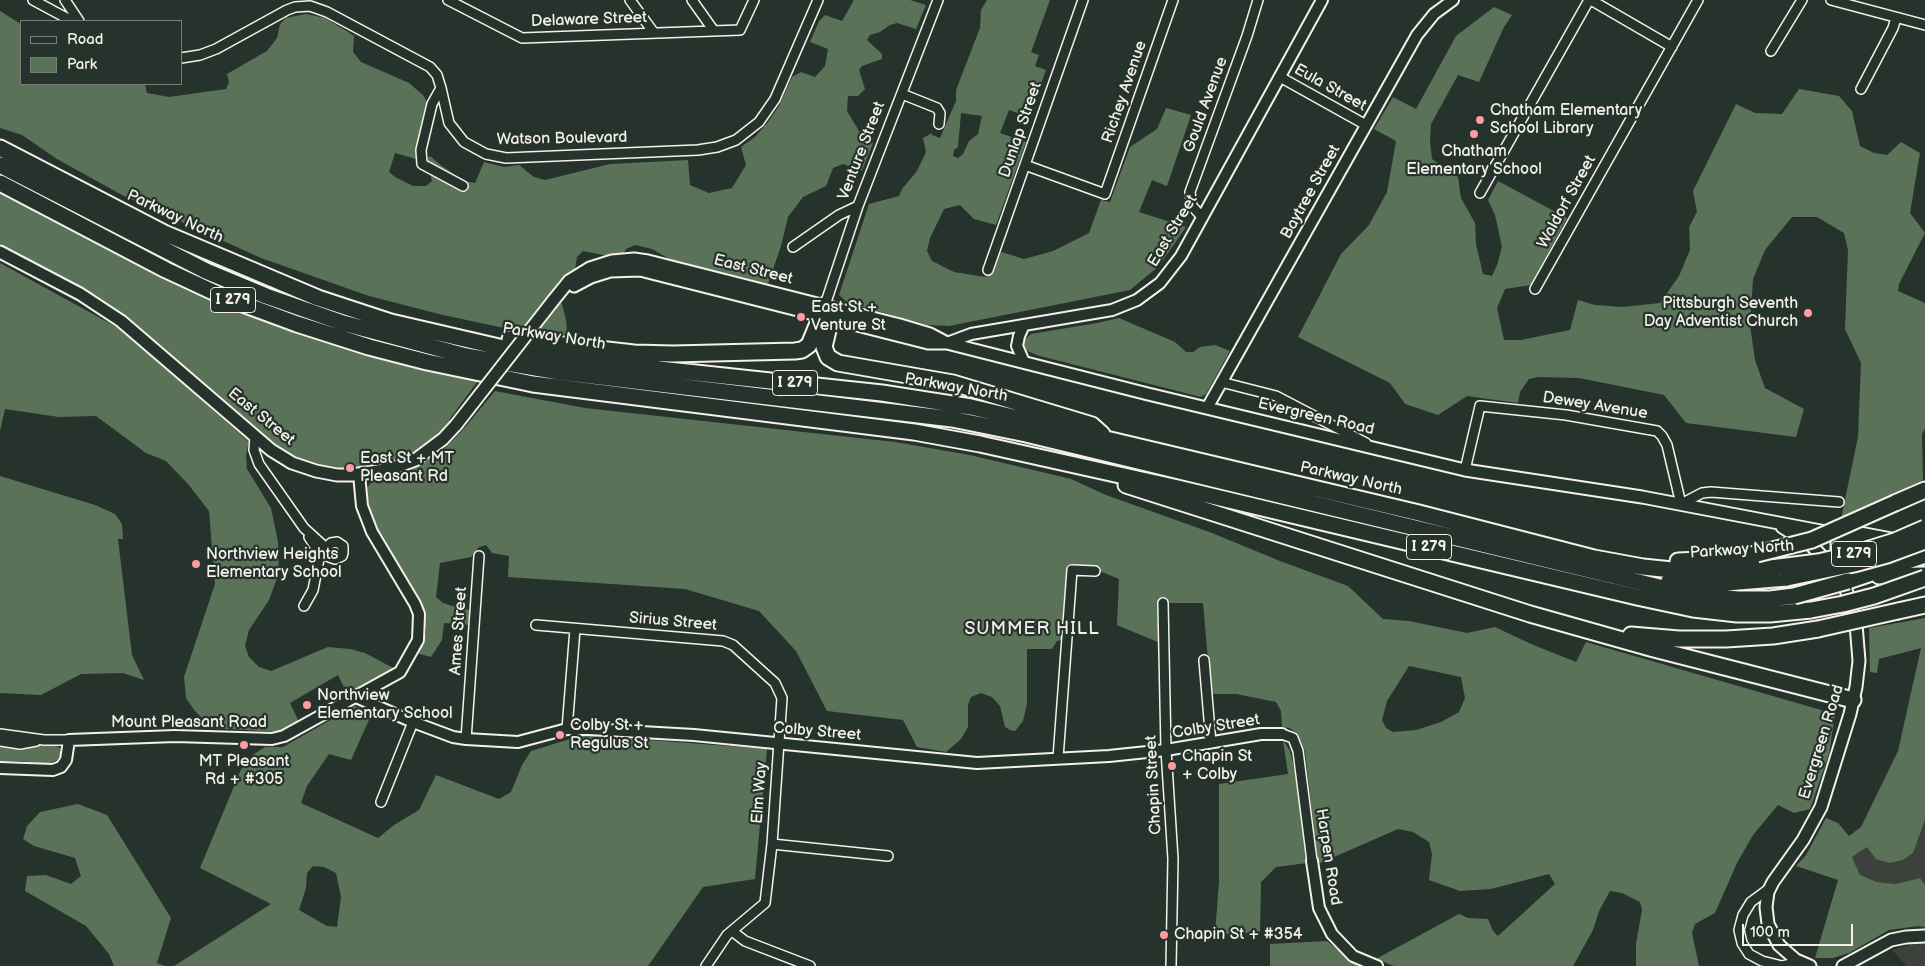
<!DOCTYPE html>
<html>
<head>
<meta charset="utf-8">
<style>
	body { margin:0 }
	#map { position:relative; width:1925px; height:966px; overflow:hidden; background:#26332d; font-family:"Balsamiq Sans",sans-serif }
	canvas { display:block }
	.legend { position:absolute; left:20px; top:20px; width:162px; height:65px; box-sizing:border-box; background:#26332d; border:1px solid #787f78; margin:0; padding:6px 9px; list-style:none; font-size:15px; color:#f4f1e8 }
	.legend li { display:flex; align-items:center; gap:10px; height:25px }
	.legend b { width:25px; border:1px solid #787f78 }
	.scale { position:absolute; left:1742px; top:924px; width:111px; height:22px; box-sizing:border-box; border:2px solid #f4f1e8; border-top:0; padding-left:6px; font-size:15px; line-height:18px; white-space:nowrap; color:#f4f1e8; -webkit-text-stroke:4px #26332d; paint-order:stroke }
</style>
</head>
<body>
<div id="map">
<canvas width="1925" height="966"></canvas>
<ul class="legend">
<li><b style="height:6px;background:#26332d"></b>Road</li>
<li><b style="height:14px;background:#5a7358"></b>Park</li>
</ul>
<div class="scale">100 m</div>
</div>
<script>
const g = document.querySelector('canvas').getContext('2d');
g.lineJoin = 'round';
function fillPath(path, color) { g.fillStyle = color; g.fill(path, 'evenodd'); }
const toPath = rows => new Path2D(rows.map(r => 'M' + r).join(''));
function stroke(path, color, width, dash) { g.strokeStyle = color; g.lineWidth = width; g.lineCap = dash ? 'butt' : 'round'; g.setLineDash(dash || []); g.stroke(path); }
function drawText(font, color, halo, rows, align = 'center') {
  g.font = font + ' "Balsamiq Sans",sans-serif'; g.lineWidth = 4.5; g.setLineDash([]); g.textBaseline = 'middle'; g.strokeStyle = halo; g.fillStyle = color; for (const [text, x, y, turn = 0] of rows) {
    g.save(); g.translate(x, y); g.rotate((+turn || 0) * Math.PI / 180); g.textAlign = isNaN(turn) ? turn : align; if (halo) g.strokeText(text, 0, 0); g.fillText(text, 0, 0); g.restore();
  }
}
const built = toPath([
	[1925,820,1925,885,1920,878,1895,884,1877,882,1860,875,1852,857,1867,847,1913,853],
	[1921,944,1925,945,1925,966,1907,966,1892,950,1910,945]
]);
const green = toPath([
	[854,0,910,0,926,5,916,29,897,23,890,25,880,32,870,35,867,40,882,54,882,59,862,66,859,70,865,89,858,96,848,96,847,111,859,131,873,143,862,171,843,164,833,168,826,186,803,197,788,217,781,246,768,284,671,260,652,249,635,245,626,249,623,255,613,257,583,251,577,257,575,269,559,281,550,294,562,304,566,320,567,332,562,337,556,339,443,315,369,296,261,258,122,195,57,159,22,135,0,128,0,11,21,24,21,84,145,84,147,93,169,97,226,89,229,82,227,74,267,51,277,38,280,24,286,18,306,14,325,18,345,30,354,36,353,52,361,62,409,83,424,96,428,105,416,148,416,159,395,153,389,172,395,177,413,186,426,186,432,181,427,159,430,156,439,164,464,181,475,183,484,162,504,167,519,165,534,177,545,180,610,164,688,160,690,185,709,193,732,188,746,165,741,147,755,137,768,122,779,106,792,77,801,72,815,77,825,66,828,49,810,42,819,21,825,15,842,21],
	[987,0,1050,0,1031,52,1039,55,1035,66,1046,70,1029,117,1009,110,1000,133,1026,142,996,225,974,219,960,205,944,209,930,238,927,251,932,261,954,272,985,277,994,270,1001,252,1024,259,1053,251,1089,233,1101,200,1110,202,1130,147,1157,129,1166,108,1191,115,1167,186,1152,180,1139,212,1186,227,1159,266,1130,290,949,326,928,325,848,303,839,295,869,204,899,196,902,189,917,171,926,152,923,138,932,133,932,135,940,138,956,101,956,90,980,28,981,10],
	[961,113,982,116,978,134,969,141,963,154,958,158,953,156,954,150,958,147],
	[1494,7,1512,15,1504,27,1479,82,1458,75,1431,124,1430,142,1432,159,1458,177,1461,198,1475,223,1476,244,1483,274,1492,276,1497,265,1502,247,1495,215,1488,200,1498,181,1567,218,1531,285,1505,289,1497,308,1504,340,1521,340,1570,330,1578,300,1595,305,1622,307,1660,303,1679,276,1690,250,1689,227,1697,212,1693,191,1736,104,1755,113,1782,114,1799,89,1839,96,1852,111,1860,146,1874,153,1887,155,1901,142,1920,153,1910,213,1925,233,1899,284,1898,291,1925,303,1925,429,1922,434,1923,480,1841,519,1858,437,1861,363,1845,329,1848,250,1844,233,1817,217,1792,217,1765,250,1753,279,1750,325,1755,360,1765,388,1804,409,1796,437,1686,423,1664,395,1579,378,1539,377,1529,379,1520,392,1518,403,1467,396,1438,415,1405,404,1390,383,1298,337,1341,254,1369,225,1387,192,1396,141,1374,129,1393,97,1416,109,1456,36],
	[0,183,224,297,483,374,449,420,456,425,415,460,352,475,292,463,120,321,0,252],
	[0,263,122,330,249,442,246,455,247,469,271,508,278,542,279,573,269,600,249,630,245,646,249,657,259,667,271,671,328,647,350,649,365,653,395,669,348,695,338,675,290,703,299,722,278,732,212,728,195,711,186,698,184,677,215,584,209,511,188,484,166,461,146,453,96,416,59,417,5,409,0,431],
	[1119,318,1175,342,1186,352,1193,352,1200,347,1215,345,1230,351,1206,394,1201,397,1040,356,1027,351,1023,346,1024,340,1031,334,1097,323],
	[495,391,585,408,895,442,970,455,1071,479,1106,495,1212,533,1280,561,1348,586,1383,619,1409,621,1467,633,1495,627,1531,644,1576,662,1586,642,1835,714,1829,754,1810,809,1794,813,1778,805,1753,835,1737,863,1715,913,1695,924,1692,933,1699,966,1636,966,1636,944,1642,910,1640,902,1622,893,1610,891,1599,911,1593,930,1573,966,1394,966,1376,959,1459,914,1468,918,1488,919,1493,931,1498,936,1555,884,1549,874,1491,889,1460,891,1429,880,1432,854,1429,842,1413,832,1398,829,1318,864,1305,752,1301,741,1297,733,1289,728,1282,727,1281,711,1276,702,1236,694,1211,694,1203,603,1157,603,1160,643,1117,625,1119,579,1097,570,1073,569,1067,573,1061,640,1057,641,1052,649,1027,649,1027,704,1023,721,1015,731,1010,730,1005,727,1000,706,992,697,981,693,971,697,968,705,968,727,961,739,946,752,917,747,903,720,827,711,796,651,759,611,685,589,508,577,509,556,492,553,486,545,479,547,471,557,440,563,436,597,443,603,456,607,470,610,468,625,444,623,442,640,431,657,416,653,426,633,423,610,415,593,373,521,369,511,367,488,372,481,407,472,440,453,461,432],
	[1409,666,1461,677,1465,698,1459,712,1441,722,1416,730,1393,732,1386,728,1382,720,1387,701],
	[0,476,95,505,115,514,122,524,123,539,118,539,132,655,144,680,123,673,81,674,41,695,0,693],
	[1925,618,1925,820,1913,853,1903,860,1889,863,1876,859,1867,847,1852,857,1860,875,1877,882,1895,884,1920,878,1925,885,1925,927,1918,926,1889,930,1849,953,1833,958,1815,958,1838,880,1796,866,1806,855,1826,818,1838,823,1849,836,1861,827,1898,751,1921,648,1879,659,1877,673,1870,672,1869,628],
	[355,706,372,713,351,760,329,754,307,786,301,803,378,838,394,825,419,810,436,775,499,799,511,792,522,765,531,751,583,735,767,749,755,879,703,887,648,966,174,966,271,904,200,868,245,760,265,747,283,747],
	[313,866,324,867,336,873,341,897,337,927,327,926,299,910,306,888,307,873],
	[1283,740,1290,751,1295,771,1307,863,1276,867,1261,882,1260,932,1215,935,1219,881,1219,784,1288,774],
	[0,744,19,747,54,745,60,748,60,756,57,760,49,764,20,761,0,762],
	[78,804,107,815,171,918,157,963,165,966,114,966,109,954,86,926,25,891,27,876,46,875,71,884,81,876,75,858,34,846,23,839,27,826,40,812],
	[1327,941,1358,966,1270,966,1270,944]
]);
const minor = toPath([
	[33,0,72,21],
	[65,0,79,21],
	[448,0,522,38,740,30,754,0],
	[630,0,654,33],
	[692,0,714,31],
	[1591,0,1672,47],
	[1831,0,1925,25],
	[1771,51,1802,0],
	[181,58,200,55,216,49,287,10,295,7,310,6,327,12,430,67,437,75,441,88,449,123,464,142,486,154,506,158,698,150,717,147,736,140,759,122,775,99,818,0],
	[1280,77,1366,125],
	[441,88,432,104,421,150,422,164,463,186],
	[1861,89,1893,28,1896,18],
	[902,94,937,108,940,113,939,124],
	[1025,165,1105,194,1173,0],
	[1480,193,1589,0],
	[1202,217,1192,206,1190,192,1247,36,1258,0],
	[793,247,839,215,858,206],
	[988,270,1083,0],
	[1535,289,1698,0],
	[825,305,858,206,938,0],
	[1221,382,1276,396,1366,443],
	[255,436,254,450,259,464,304,528,326,548,329,557,335,559,342,556,343,553,343,546,337,542,331,543,326,548],
	[1465,470,1480,406,1566,415,1657,431,1662,436,1667,445,1681,504,1702,493,1711,492,1839,502],
	[1163,603,1166,750,1173,859,1171,966],
	[304,606,313,590,320,554,309,537],
	[536,625,723,641,733,645,775,683,782,698,772,844,765,903,727,935,706,966],
	[1204,660,1211,743],
	[567,729,575,629],
	[0,734,44,740,69,740],
	[1282,734,1293,738,1298,751,1312,861],
	[466,739,479,556],
	[0,741,20,744,36,741],
	[1058,758,1072,570,1095,571],
	[381,802,413,722],
	[772,844,888,856],
	[1770,888,1751,902,1743,915,1739,930,1742,943,1749,954,1762,961,1782,966,1800,962],
	[732,931,745,941,810,966]
]);
const tertiary = toPath([
	[947,343,971,334,1112,310,1137,300,1160,283,1181,256,1322,0],
	[1024,362,1017,346,1019,336,1024,325],
	[1207,408,1417,35,1434,14,1453,0],
	[356,697,413,722,453,737,466,739,518,742,567,729,589,729,694,735,977,763,1109,756,1166,750,1261,734,1282,734],
	[0,768,53,770,61,767,66,760,69,740,175,736,272,739,284,736,400,672,418,640,419,614,415,604,372,532,362,506,359,474],
	[1312,861,1319,908,1332,934,1353,956,1377,966]
]);
const secondary = toPath([
	[0,252,80,294,121,321,271,450,292,463,316,471,337,475,352,475,391,469,415,460,443,439,456,425],
	[574,286,591,277,610,271,640,270,928,343,946,343],
	[552,302,569,281,590,268,612,261,634,259,648,261,900,325,930,334,947,343,1148,394,1465,470,1642,497,1826,532,1837,533,1849,531,1897,540],
	[1782,527,1811,545,1830,565],
	[1837,533,1847,539,1878,545],
	[1810,966,1796,960,1779,945,1768,924,1766,907,1768,892,1773,882,1803,840,1821,807,1850,714,1856,687,1859,661,1856,624,1837,559,1837,533],
	[1843,966,1891,940,1906,937,1925,936]
]);
const motorway = toPath([
	[0,148,164,233,318,298,391,322,538,356,882,393,971,407,1419,513,1594,558,1643,567,1682,571,1749,570,1779,567],
	[0,165,206,271,266,296,343,323,466,356,559,372,952,419,1026,434,1676,591,1705,596,1738,599,1770,599,1794,596],
	[0,183,166,270,224,297,297,324,369,347,427,362,533,384,914,432,980,444,1178,488,1637,597,1693,609,1737,614,1770,614,1811,610],
	[825,305,830,312,831,318,824,347,828,357,838,363,953,383,1092,425,1102,434],
	[510,339,634,353,673,354,795,351,802,350,809,345,821,316],
	[1126,485,1530,614,1654,649,1853,700],
	[1895,503,1925,490],
	[1678,561,1721,559,1757,554],
	[1879,576,1925,575],
	[1669,581,1726,583,1787,578],
	[1848,581,1925,555],
	[1898,611,1925,605],
	[1631,635,1679,639,1726,639,1773,636,1818,629]
]);
const secondaryBridge = toPath([
	[456,425,552,302]
]);
const motorwayBridge = toPath([
	[1757,554,1812,540,1895,503],
	[1779,567,1818,562,1853,554,1895,541,1925,528],
	[1787,578,1854,564,1887,555,1925,541],
	[1794,596,1848,581],
	[1811,610,1843,604,1874,596,1925,578],
	[1818,629,1898,611]
]);
const markers = [
	[1480,120,5,"#ff9aa2"],
	[1474,134,5,"#ff9aa2"],
	[1808,313,5,"#ff9aa2"],
	[801,317,5,"#ff9aa2"],
	[350,468,5,"#ff9aa2"],
	[196,564,5,"#ff9aa2"],
	[307,705,5,"#ff9aa2"],
	[560,735,5,"#ff9aa2"],
	[244,745,5,"#ff9aa2"],
	[1172,766,5,"#ff9aa2"],
	[1164,935,5,"#ff9aa2"]
];
const shields = [
	[233,300,45],
	[795,383,45],
	[1429,547,45],
	[1854,554,45]
];
const shieldNames = [
	["I 279",233,300],
	["I 279",795,383],
	["I 279",1429,547],
	["I 279",1854,554]
];
const streetNames = [
	["Delaware Street",589,20,-2],
	["Eula Street",1330,88,29],
	["Richey Avenue",1125,92,-71],
	["Gould Avenue",1206,105,-70],
	["Dunlap Street",1021,130,-71],
	["Watson Boulevard",562,139,-1],
	["Venture Street",862,151,-69],
	["Baytree Street",1311,192,-61],
	["Waldorf Street",1567,202,-61],
	["Parkway North",175,217,25],
	["East Street",1173,231,-59],
	["East Street",753,270,14],
	["Parkway North",554,337,9],
	["Parkway North",956,388,10],
	["Dewey Avenue",1595,406,9],
	["East Street",261,417,39],
	["Evergreen Road",1316,417,13],
	["Parkway North",1351,479,13],
	["Parkway North",1742,550,-4],
	["Sirius Street",673,622,5],
	["Ames Street",459,631,-86],
	["Mount Pleasant Road",189,723],
	["Colby Street",1216,727,-9],
	["Colby Street",817,732,5],
	["Evergreen Road",1822,742,-73],
	["Chapin Street",1154,785,-93],
	["Elm Way",760,793,-86],
	["Harpen Road",1328,857,81]
];
const poiNames = [
	["Chatham Elementary",1490,111],
	["School Library",1490,129],
	["Chatham",1474,152,"center"],
	["Elementary School",1474,170,"center"],
	["Pittsburgh Seventh",1798,304,"right"],
	["Day Adventist Church",1798,322,"right"],
	["East St +",811,308],
	["Venture St",811,326],
	["East St + MT",360,459],
	["Pleasant Rd",360,477],
	["Northview Heights",206,555],
	["Elementary School",206,573],
	["Northview",317,696],
	["Elementary School",317,714],
	["Colby St +",570,726],
	["Regulus St",570,744],
	["Chapin St",1182,757],
	["+ Colby",1182,775],
	["MT Pleasant",244,762,"center"],
	["Rd + #305",244,780,"center"],
	["Chapin St + #354",1174,935]
];
const neighbourhoodNames = [
	["SUMMER HILL",1032,629]
];
fillPath(built, '#3c413b');
fillPath(green, '#5a7358');
stroke(minor, '#f4f1e8', 12);
stroke(tertiary, '#f4f1e8', 14);
stroke(secondary, '#f4f1e8', 15);
stroke(motorway, '#f4f1e8', 19);
stroke(minor, '#26332d', 9);
stroke(tertiary, '#26332d', 10);
stroke(secondary, '#26332d', 11);
stroke(motorway, '#26332d', 15);
stroke(secondaryBridge, '#f4f1e8', 15, []);
stroke(motorwayBridge, '#f4f1e8', 19, []);
stroke(secondaryBridge, '#26332d', 11);
stroke(motorwayBridge, '#26332d', 15);
for (const [x, y, r, color] of markers) { const dot = new Path2D(); dot.arc(x, y, r, 0, 2 * Math.PI); g.fillStyle = color; g.fill(dot); stroke(dot, '#26332d', 2); }
for (const [x, y, w] of shields) { const box = new Path2D(); box.roundRect(x - w / 2, y - 12.5, w, 25, 4); g.fillStyle = '#26332d'; g.fill(box); stroke(box, '#f4f1e8', 1); }
drawText('bold 15px', '#f4f1e8', null, shieldNames);
drawText('16px', '#f4f1e8', '#26332d', streetNames);
drawText('16px', '#f4f1e8', '#26332d', poiNames, 'left');
g.letterSpacing = '1px';
drawText('18px', '#f4f1e8', '#26332d', neighbourhoodNames);
g.letterSpacing = '0px';
</script>
</body>
</html>
